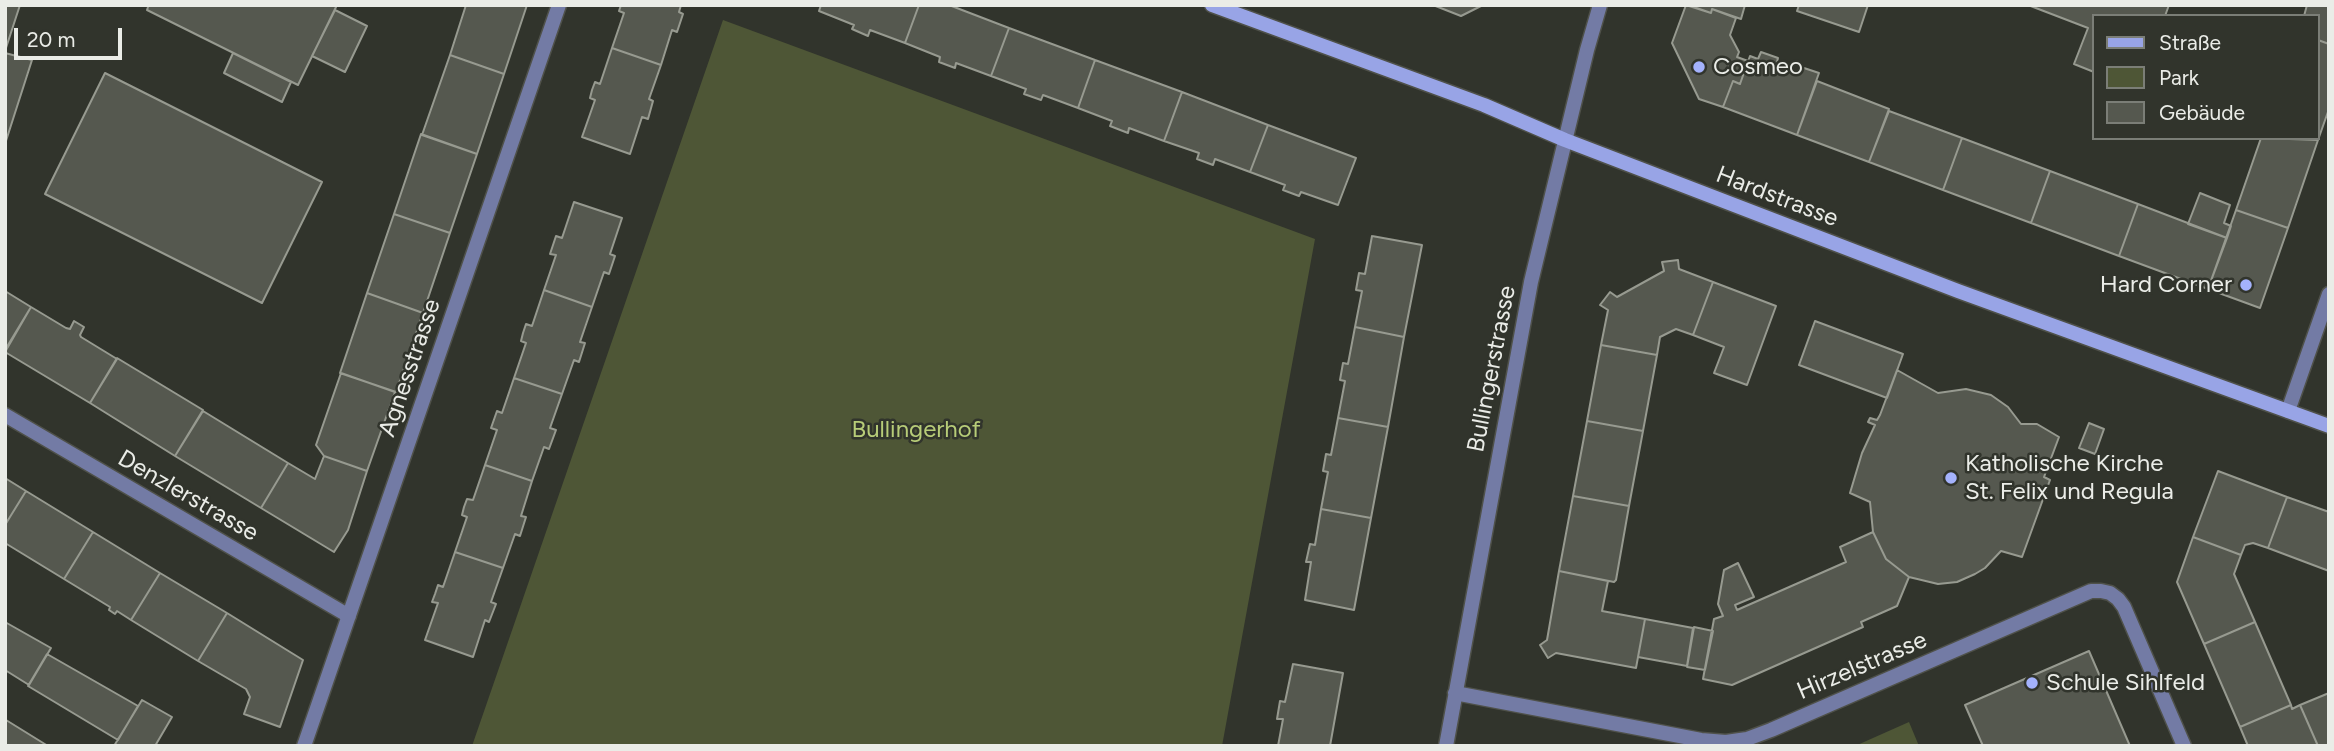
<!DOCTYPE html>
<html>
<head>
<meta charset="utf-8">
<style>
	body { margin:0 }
	#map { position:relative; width:2334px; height:751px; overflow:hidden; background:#31342c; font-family:Figtree,sans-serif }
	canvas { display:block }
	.frame { position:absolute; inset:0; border:7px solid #eaece7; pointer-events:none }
	.legend { position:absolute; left:2092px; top:14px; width:228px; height:126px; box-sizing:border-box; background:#31342c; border:2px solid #7b7e77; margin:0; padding:9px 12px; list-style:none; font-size:21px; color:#eaece7 }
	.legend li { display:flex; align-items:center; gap:14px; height:35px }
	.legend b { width:35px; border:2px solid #7b7e77 }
	.scale { position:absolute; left:14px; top:28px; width:108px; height:32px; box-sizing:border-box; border:4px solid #eaece7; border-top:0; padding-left:9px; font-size:21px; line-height:24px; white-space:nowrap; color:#eaece7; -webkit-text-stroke:5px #31342c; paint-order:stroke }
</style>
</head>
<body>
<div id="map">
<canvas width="2334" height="751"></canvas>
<div class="frame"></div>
<ul class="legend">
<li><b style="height:9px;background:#98a4e6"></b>Straße</li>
<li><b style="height:19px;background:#4e5636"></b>Park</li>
<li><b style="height:19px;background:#55584f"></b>Gebäude</li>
</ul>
<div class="scale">20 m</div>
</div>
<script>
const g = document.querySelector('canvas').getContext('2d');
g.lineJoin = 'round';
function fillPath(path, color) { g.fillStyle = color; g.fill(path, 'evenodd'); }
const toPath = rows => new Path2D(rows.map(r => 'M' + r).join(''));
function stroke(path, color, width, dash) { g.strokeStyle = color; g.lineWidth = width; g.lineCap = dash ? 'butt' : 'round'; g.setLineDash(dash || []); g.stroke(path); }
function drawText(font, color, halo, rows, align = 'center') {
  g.font = font + ' Figtree,sans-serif'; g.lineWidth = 5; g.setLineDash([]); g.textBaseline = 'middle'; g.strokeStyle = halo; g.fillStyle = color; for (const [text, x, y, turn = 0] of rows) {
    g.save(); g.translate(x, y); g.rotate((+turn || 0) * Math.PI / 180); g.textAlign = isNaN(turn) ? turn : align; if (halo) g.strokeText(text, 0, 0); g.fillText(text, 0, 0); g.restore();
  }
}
const green = toPath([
	[723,20,1315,239,1222,746,472,746],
	[1909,722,1919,746,1855,746]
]);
const building = toPath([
	[5,5,20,5,5,51,5,5],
	[146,5,337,5,298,85,147,10,148,7,146,5],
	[466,5,527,5,504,74,450,55,466,5],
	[621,5,681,5,679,12,683,14,677,32,672,30,661,65,612,48,624,13,619,11,621,5],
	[821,5,919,5,905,43,870,30,868,36,852,29,854,25,819,11,821,5],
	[919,5,949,5,1009,28,991,76,956,63,955,68,939,62,940,57,905,43,919,5],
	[1433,5,1483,5,1461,16,1433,5],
	[1686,5,1711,13,1712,9,1736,18,1730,35,1739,52,1737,57,1748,61,1740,84,1733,81,1723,107,1699,99,1672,43,1686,5],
	[1688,5,1745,5,1741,19,1712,9,1711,13,1688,5],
	[1799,5,1868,5,1859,32,1797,11,1799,5],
	[2028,5,2169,5,2165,16,2094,16,2094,72,2074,64,2088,28,2028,5],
	[2307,5,2329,5,2329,44,2318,40,2318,16,2304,16,2307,5],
	[335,10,367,26,345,72,312,56,335,10],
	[1009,28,1095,60,1078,108,1043,95,1041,100,1024,94,1026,89,991,76,1009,28],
	[2318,40,2329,44,2329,109,2318,140,2313,138,2318,138,2318,40],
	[612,48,661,65,649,99,653,101,648,119,642,117,630,154,582,137,595,100,590,98,592,90,595,82,600,84,612,48],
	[1761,52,1778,58,1776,66,1798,74,1801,67,1819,73,1797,135,1723,107,1733,81,1740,84,1750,56,1758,59,1761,52],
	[5,53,32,60,5,144,5,53],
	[233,53,291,82,282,102,224,73,233,53],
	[450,55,504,74,477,154,422,135,450,55],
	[1095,60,1182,92,1164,141,1129,128,1128,133,1110,126,1112,121,1078,108,1095,60],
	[105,73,322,182,262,303,45,194,105,73],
	[1817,81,1889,109,1869,162,1797,135,1817,81],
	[1182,92,1268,125,1250,172,1215,159,1213,165,1197,159,1199,153,1164,141,1182,92],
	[1889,111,1962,138,1943,190,1869,162,1889,111],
	[1268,125,1356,158,1338,205,1301,192,1299,196,1283,190,1285,185,1250,172,1268,125],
	[421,134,477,154,450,233,394,214,421,134],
	[1962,138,2050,171,2031,223,1943,190,1962,138],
	[2261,138,2318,140,2288,228,2236,210,2261,138],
	[2050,171,2138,204,2119,256,2031,223,2050,171],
	[2200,193,2230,205,2224,223,2231,226,2227,238,2188,224,2200,193],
	[574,202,622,218,610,254,615,256,609,274,604,272,592,307,544,290,556,255,550,254,556,236,562,238,574,202],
	[2138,204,2227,238,2208,289,2119,256,2138,204],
	[2236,210,2288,228,2260,308,2208,289,2236,210],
	[394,214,450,233,423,313,367,293,394,214],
	[1372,236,1422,245,1404,337,1355,327,1362,291,1356,290,1359,273,1365,274,1372,236],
	[1678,260,1679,269,1713,282,1693,335,1676,329,1660,337,1657,355,1601,345,1608,310,1600,305,1610,292,1617,297,1664,271,1662,262,1678,260],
	[1713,282,1776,306,1747,385,1714,373,1724,347,1693,335,1713,282],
	[544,290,592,307,580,342,585,343,579,362,574,360,562,394,514,378,526,343,521,341,523,333,526,324,532,326,544,290],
	[5,291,31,307,5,350,5,291],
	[367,293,423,313,396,392,340,373,367,293],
	[31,307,66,328,70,329,74,321,84,327,80,335,81,337,117,359,90,403,5,352,31,307],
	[1815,321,1903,354,1887,398,1799,365,1815,321],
	[1355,327,1404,337,1388,427,1338,418,1345,381,1340,380,1343,363,1348,364,1355,327],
	[1601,345,1657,355,1643,431,1587,421,1601,345],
	[117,358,203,410,175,456,90,403,117,358],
	[1897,370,1938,393,1966,389,1991,395,2008,407,2021,424,2037,424,2059,437,2044,477,2050,480,2022,557,2001,551,1985,568,1975,574,1957,582,1938,584,1909,577,1886,559,1873,532,1870,502,1850,493,1862,453,1875,425,1868,422,1870,418,1877,420,1880,415,1897,370],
	[341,373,395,392,367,471,324,456,316,445,341,373],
	[514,378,562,394,550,428,556,430,549,449,544,447,532,481,485,465,497,430,491,428,497,411,502,413,514,378],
	[203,411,288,463,261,508,175,456,203,411],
	[1338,418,1388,427,1371,518,1321,509,1328,472,1323,471,1326,454,1331,455,1338,418],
	[1587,421,1643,431,1629,506,1573,496,1587,421],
	[2089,423,2104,429,2095,454,2079,448,2089,423],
	[324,456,367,471,348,530,334,552,261,508,288,463,315,479,324,456],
	[485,465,532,481,521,516,526,517,520,536,515,534,503,568,455,552,467,517,462,515,464,507,467,499,473,500,485,465],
	[2218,471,2287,497,2268,548,2253,543,2245,545,2241,555,2193,537,2218,471],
	[5,478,26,491,5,525,5,478],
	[26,491,93,532,64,579,5,543,5,525,26,491],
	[1573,496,1629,506,1616,580,1614,582,1559,571,1573,496],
	[2287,497,2329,512,2329,571,2268,548,2287,497],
	[1321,509,1371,518,1354,610,1305,600,1311,562,1306,562,1310,544,1315,545,1321,509],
	[93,532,160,573,131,620,117,611,115,614,109,610,110,607,64,579,93,532],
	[1873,532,1886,559,1909,577,1897,606,1861,622,1863,627,1732,685,1703,679,1714,619,1723,616,1718,604,1724,570,1738,563,1754,597,1735,605,1737,610,1846,562,1840,547,1873,532],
	[2193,537,2241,555,2234,574,2255,622,2204,644,2177,582,2193,537],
	[455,552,503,568,491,602,496,604,489,622,485,620,473,657,425,640,438,603,432,602,435,594,438,585,443,587,455,552],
	[1559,571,1608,581,1602,611,1645,619,1636,668,1556,653,1548,658,1540,645,1547,640,1559,571],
	[160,573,227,613,198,661,131,620,160,573],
	[227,613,303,660,280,727,244,714,250,697,246,689,198,661,227,613],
	[1645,619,1693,628,1687,666,1638,657,1645,619],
	[5,622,51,648,29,685,5,670,5,622],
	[2255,622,2291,705,2240,727,2204,644,2255,622],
	[1694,627,1713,631,1705,670,1687,667,1694,627],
	[2089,651,2130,746,1983,746,1965,705,2089,651],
	[47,654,138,706,118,740,28,686,47,654],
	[1293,664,1343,673,1330,746,1278,746,1283,719,1277,719,1280,701,1285,702,1293,664],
	[2329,693,2329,746,2318,746,2300,705,2329,693],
	[142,700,172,717,155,746,114,746,142,700],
	[2291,705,2292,709,2300,705,2318,746,2248,746,2240,727,2291,705],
	[6,720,48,746,5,746,6,720]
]);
const street = toPath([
	[2288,411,2329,294],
	[5,415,349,616],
	[1455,693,1701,740,1726,742,1747,739,1771,730,2091,591,2101,591,2110,593,2118,599,2124,607,2184,746],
	[304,746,559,5],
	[1446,746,1531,282,1587,50,1600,5]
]);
const secondary = toPath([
	[1212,5,1484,105,1565,140,1958,291,2329,426]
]);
const markers = [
	[1699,67,7,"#a4b2fc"],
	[2246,285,7,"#a4b2fc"],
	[1951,478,7,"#a4b2fc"],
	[2032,683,7,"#a4b2fc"]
];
const poiNames = [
	["Cosmeo",1713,67],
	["Hard Corner",2232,285,"right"],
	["Katholische Kirche",1965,464],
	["St. Felix und Regula",1965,492],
	["Schule Sihlfeld",2046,683]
];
const streetNames = [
	["Hardstrasse",1777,197,21],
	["Agnesstrasse",410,368,-71],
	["Bullingerstrasse",1492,369,-79],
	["Denzlerstrasse",188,496,30],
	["Hirzelstrasse",1862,666,-23]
];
const parkNames = [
	["Bullingerhof",916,430]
];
fillPath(green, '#4e5636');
fillPath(building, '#55584f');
stroke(building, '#979a90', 2);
stroke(street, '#4f514a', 17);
stroke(secondary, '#4f514a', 17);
stroke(street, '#737ba5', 14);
stroke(secondary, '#98a4e6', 14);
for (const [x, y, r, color] of markers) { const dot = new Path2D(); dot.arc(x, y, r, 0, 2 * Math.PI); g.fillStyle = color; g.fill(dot); stroke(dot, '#31342c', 2.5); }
drawText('24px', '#eaece7', '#31342c', poiNames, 'left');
drawText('24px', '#eaece7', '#31342c', streetNames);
drawText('24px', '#b7cc78', '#31342c', parkNames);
</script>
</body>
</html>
